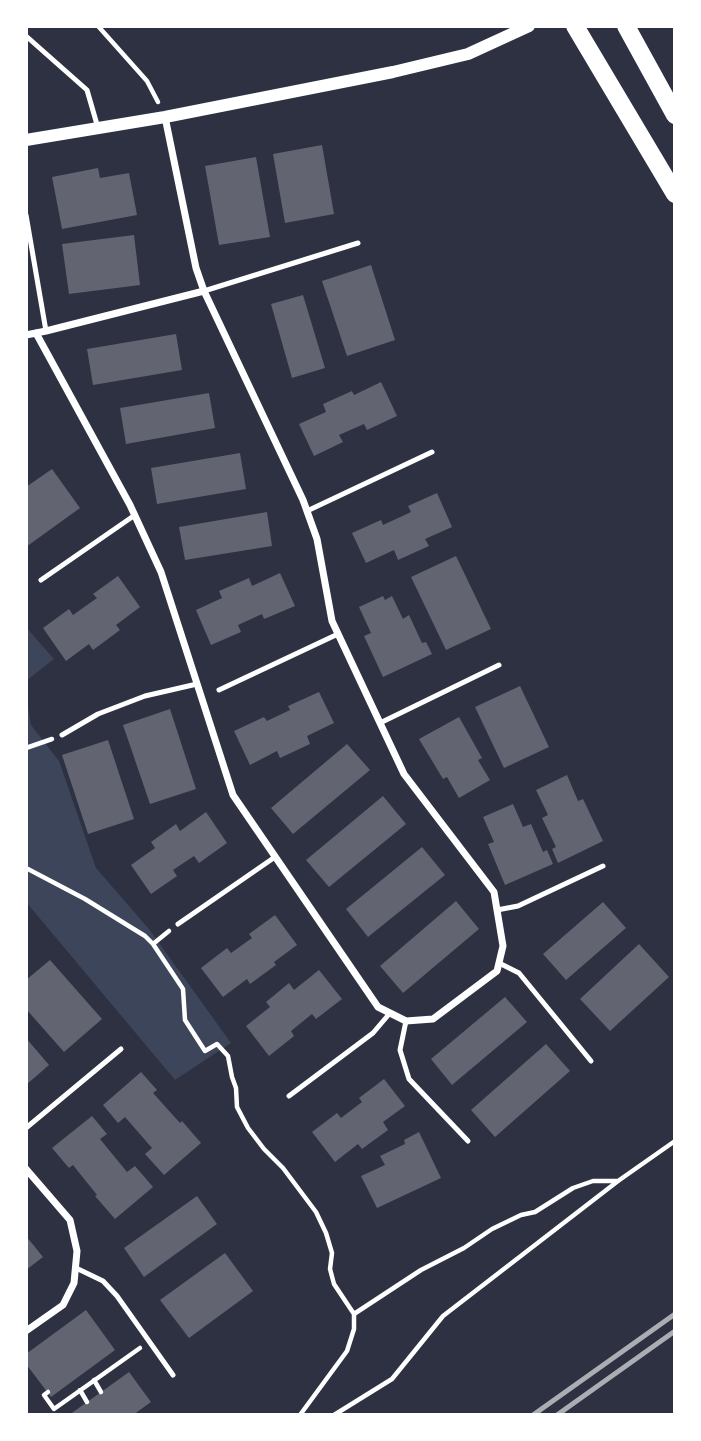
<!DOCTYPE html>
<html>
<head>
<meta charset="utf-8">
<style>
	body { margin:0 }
	#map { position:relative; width:701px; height:1441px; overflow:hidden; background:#2d3142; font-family:Lora,serif }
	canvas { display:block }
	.frame { position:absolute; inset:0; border:28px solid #fff; pointer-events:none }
</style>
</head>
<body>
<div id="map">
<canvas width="701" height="1441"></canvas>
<div class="frame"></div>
</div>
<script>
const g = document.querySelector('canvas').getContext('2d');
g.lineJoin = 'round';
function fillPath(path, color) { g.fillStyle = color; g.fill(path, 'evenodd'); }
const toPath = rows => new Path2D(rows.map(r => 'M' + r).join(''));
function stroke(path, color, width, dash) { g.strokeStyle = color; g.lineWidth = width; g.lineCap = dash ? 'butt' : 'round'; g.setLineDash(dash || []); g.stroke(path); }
const green = toPath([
	[26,627,54,659,26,681],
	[26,693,31,725,59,761,96,868,149,929,231,1043,175,1080,26,902]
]);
const building = toPath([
	[322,145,334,214,285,223,273,154],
	[256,157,270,237,219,245,205,166],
	[98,168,100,178,129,173,137,215,62,229,52,177],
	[134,235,140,285,69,294,62,244],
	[371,265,395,340,347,356,322,281],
	[303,295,325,368,292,378,271,304],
	[176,334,182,370,93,385,87,349],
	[381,382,397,416,367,430,364,424,339,435,343,442,314,456,299,424,326,412,323,404,352,391,354,395],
	[209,393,215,428,126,444,120,408],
	[240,453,246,489,157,504,151,468],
	[52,469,80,508,26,547,26,487],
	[437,493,452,527,425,539,429,546,398,560,394,550,366,563,352,533,381,520,383,525,411,512,408,506],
	[267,512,272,546,185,560,179,527],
	[456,556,491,629,446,650,411,577],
	[280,573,295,606,264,619,262,614,238,625,241,632,211,645,196,610,222,598,219,591,249,578,252,586],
	[118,576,140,607,116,625,120,630,93,650,89,644,66,661,43,628,69,609,73,615,97,598,93,594],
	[383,596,385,600,392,596,403,619,409,615,422,643,426,642,432,654,383,677,364,636,371,633,359,607],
	[520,686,549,747,504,768,475,707],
	[319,692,334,723,307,736,310,744,280,758,277,751,250,765,234,731,264,717,267,721,290,710,288,706],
	[170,709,196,789,150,804,123,725],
	[459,717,482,758,478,760,490,780,459,798,447,777,443,779,419,739],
	[108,740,134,819,88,834,62,755],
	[347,744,370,770,293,834,271,808],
	[567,775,578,801,583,799,603,841,558,863,552,849,556,847,542,818,548,815,536,790],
	[383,796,406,824,329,887,306,860],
	[513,804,523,827,531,824,543,852,547,850,553,864,505,885,488,844,494,842,483,817],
	[206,812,227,843,199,863,194,856,173,870,177,876,151,894,131,865,155,848,151,842,176,824,180,831],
	[422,847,445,875,368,937,346,909],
	[456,901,479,929,403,993,380,966],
	[603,902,626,928,566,980,543,954],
	[275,915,297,945,274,962,276,965,250,984,247,979,223,997,201,968,227,948,231,953,252,938,249,934],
	[639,944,669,977,610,1031,580,999],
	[50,960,102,1019,64,1052,26,1009,26,980],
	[319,970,342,999,316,1019,312,1014,291,1031,294,1036,269,1056,246,1026,270,1007,266,1002,289,983,294,990],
	[505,997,527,1022,452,1085,431,1059],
	[26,1038,49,1065,26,1085],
	[546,1044,570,1071,495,1137,471,1110],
	[141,1072,157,1090,153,1093,180,1123,182,1121,201,1143,164,1175,145,1154,152,1148,125,1117,118,1123,103,1105],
	[384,1079,405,1106,383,1122,388,1130,362,1149,358,1144,335,1162,312,1132,337,1113,341,1118,362,1102,359,1098],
	[92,1116,107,1134,100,1139,127,1172,135,1166,153,1187,115,1219,95,1196,97,1195,73,1165,69,1168,52,1148],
	[419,1132,441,1178,377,1208,361,1176,385,1165,380,1156,405,1144,404,1140],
	[197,1196,217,1224,144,1277,124,1248],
	[26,1236,43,1257,26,1270],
	[225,1253,253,1291,189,1338,160,1300],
	[86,1310,115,1350,51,1397,26,1364,26,1354],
	[129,1372,151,1402,133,1415,69,1415]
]);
const path = toPath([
	[98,26,147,81,158,102],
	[26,748,52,739],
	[26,868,85,899,145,936,153,944,183,989,185,1020,205,1051,217,1044,228,1056,232,1077,236,1088,237,1107,248,1128,264,1149,283,1168,316,1212,326,1233,332,1253,330,1269,334,1284,354,1314,354,1329,347,1351,300,1415],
	[153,944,169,931],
	[354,1314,421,1270,464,1248,492,1229,521,1215,535,1212,573,1188,593,1181,618,1181],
	[94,1380,101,1392],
	[80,1390,87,1402],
	[48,1392,44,1395,54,1409,140,1348],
	[334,1415,392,1379,443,1316,618,1181,675,1141]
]);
const service = toPath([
	[26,36,87,90,98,128],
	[26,215,46,331],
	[204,291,358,243],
	[307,511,432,452],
	[41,580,135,515],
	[219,690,338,634],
	[380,723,499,665],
	[62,735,98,714,145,696,197,684],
	[497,910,518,906,603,866],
	[178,924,275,857],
	[499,963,519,973,591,1061],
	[406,1021,400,1050,409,1079,468,1141],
	[289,1096,373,1033,390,1013],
	[26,1128,121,1049],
	[76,1268,103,1281,117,1296,173,1375]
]);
const minor = toPath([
	[36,333,130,505,161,572,233,795,378,1007,406,1021,433,1019,497,971,503,946,494,892,404,774,332,621,317,539,303,500,204,291,196,268,165,117],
	[26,335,46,331,204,291],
	[26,1169,70,1220,77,1251,74,1283,63,1305,26,1331]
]);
const tertiary = toPath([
	[26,140,165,117,393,72,468,54,529,26]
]);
const primary = toPath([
	[575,26,675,194],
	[626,26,675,115]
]);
const rail = toPath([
	[533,1415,675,1314],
	[557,1415,675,1331]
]);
fillPath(green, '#3c4559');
fillPath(building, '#626471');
stroke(path, '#fff', 4.5);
stroke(service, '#fff', 5);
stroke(minor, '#fff', 7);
stroke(tertiary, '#fff', 12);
stroke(primary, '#fff', 18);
stroke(rail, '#abadb3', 5);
</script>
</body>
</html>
